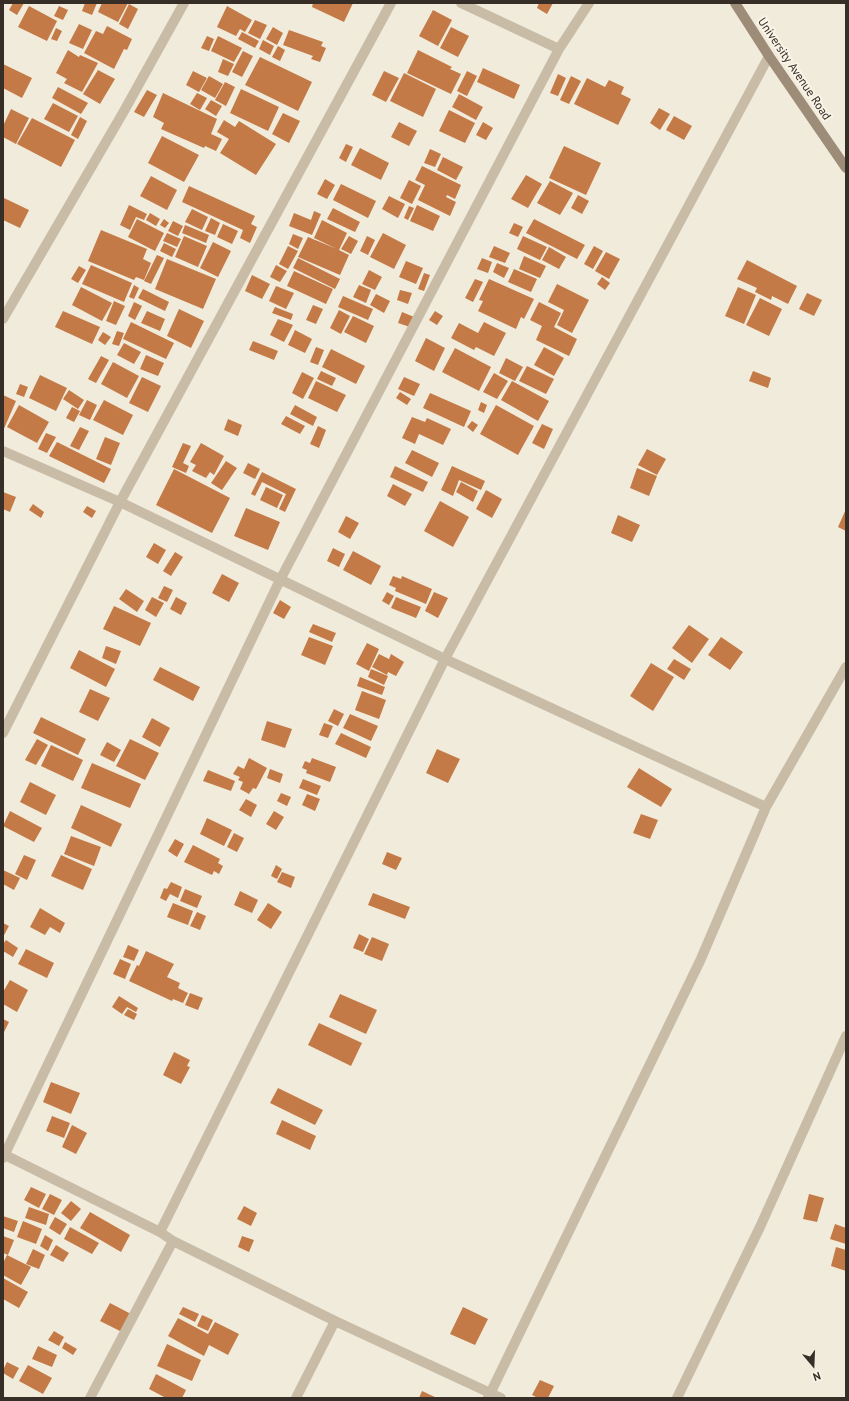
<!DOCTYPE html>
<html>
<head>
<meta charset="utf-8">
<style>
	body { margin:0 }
	#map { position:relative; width:849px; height:1401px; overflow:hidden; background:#f1ebdb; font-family:"PT Sans",sans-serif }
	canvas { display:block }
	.frame { position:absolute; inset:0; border:4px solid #362e27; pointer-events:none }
	.north { position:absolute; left:793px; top:1345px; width:40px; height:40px; -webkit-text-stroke:3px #f9f4e7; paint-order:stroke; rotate:161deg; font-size:11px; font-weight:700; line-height:16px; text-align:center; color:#362e27 }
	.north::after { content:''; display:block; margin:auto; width:14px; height:18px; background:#362e27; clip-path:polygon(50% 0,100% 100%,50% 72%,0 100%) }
</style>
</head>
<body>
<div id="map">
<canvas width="849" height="1401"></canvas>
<div class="frame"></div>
<div class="north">N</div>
</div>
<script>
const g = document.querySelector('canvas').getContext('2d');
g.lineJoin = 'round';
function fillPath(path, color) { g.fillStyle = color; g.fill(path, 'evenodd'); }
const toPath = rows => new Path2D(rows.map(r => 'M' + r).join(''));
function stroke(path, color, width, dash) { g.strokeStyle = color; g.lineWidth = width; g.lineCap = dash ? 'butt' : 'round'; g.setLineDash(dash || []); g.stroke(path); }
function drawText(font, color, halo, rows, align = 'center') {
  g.font = font + ' "PT Sans",sans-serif'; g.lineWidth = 4; g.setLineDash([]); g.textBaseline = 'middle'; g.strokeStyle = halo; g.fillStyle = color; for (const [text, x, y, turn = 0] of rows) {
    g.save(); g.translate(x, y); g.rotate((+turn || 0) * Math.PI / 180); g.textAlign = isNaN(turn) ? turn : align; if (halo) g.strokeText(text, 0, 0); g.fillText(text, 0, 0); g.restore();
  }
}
const building = toPath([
	[13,3,24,3,17,15,9,10],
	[85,3,97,3,92,15,82,11],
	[102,3,128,3,118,22,98,12],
	[313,3,353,3,344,22,312,7],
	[539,3,553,3,547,14,537,8],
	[129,4,138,9,128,29,119,24],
	[29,6,57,21,47,41,18,27],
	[59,6,68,10,63,20,54,16],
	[227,6,252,20,245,32,240,29,236,36,217,27],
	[433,10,452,20,438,46,419,36],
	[255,20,267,25,260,39,248,33],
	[79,24,92,30,83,49,69,43],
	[107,26,132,39,127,50,124,49,114,69,84,53,96,31,103,34],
	[273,27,283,33,277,45,266,39],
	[451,27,469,36,458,57,440,48],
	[56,28,62,31,57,41,51,39],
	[289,30,323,42,321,46,326,48,320,62,311,59,313,56,283,45],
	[242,32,259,41,255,48,238,39],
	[207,36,214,39,209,51,201,48],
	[218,36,242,48,234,62,211,51],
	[263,40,274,46,270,55,259,49],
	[278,46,285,50,280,61,272,57],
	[68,50,79,57,80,55,98,63,82,92,64,83,67,79,56,73],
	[418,50,452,67,450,69,461,74,451,94,407,73],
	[243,51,253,56,242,77,232,72],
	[260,57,312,82,298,111,245,85],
	[223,59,234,64,228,76,218,72],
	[3,64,32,78,22,98,3,88],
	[483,68,520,85,514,99,477,82],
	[98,70,115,79,100,104,83,94],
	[193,71,207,78,199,92,186,85],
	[384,71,399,78,386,102,372,95],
	[467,71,477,76,467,96,457,91],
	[404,73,436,89,423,117,390,101],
	[558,74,566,78,558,96,550,93],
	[209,76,223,84,215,98,201,90],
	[571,76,581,81,569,104,560,100],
	[587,78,605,87,609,80,624,87,621,94,631,99,618,125,574,104],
	[225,82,235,87,226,106,215,100],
	[58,87,88,103,81,114,52,98],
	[241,89,279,107,268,131,230,113],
	[147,90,157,95,144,117,134,112],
	[163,93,217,119,211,134,222,139,216,151,205,146,204,148,161,129,164,123,153,117],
	[197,93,207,98,200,110,190,104],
	[459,94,483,107,476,120,452,107],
	[211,100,222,106,216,116,205,109],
	[53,103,78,116,69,132,44,119],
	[659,108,670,114,660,130,650,123],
	[11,109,29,118,16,144,3,137,3,126],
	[449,110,475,123,465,143,439,131],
	[283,113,300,121,289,143,272,134],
	[674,116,692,126,684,140,666,130],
	[80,117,87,121,78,139,71,135],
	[32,118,75,140,61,167,17,144],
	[224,120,235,127,239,121,276,144,256,175,220,153,229,139,217,132],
	[399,122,417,131,409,146,391,137],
	[483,122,493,128,486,140,476,135],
	[162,136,199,155,184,182,148,163],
	[346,144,353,147,346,162,339,158],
	[564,146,601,163,586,195,549,178],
	[360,148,389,163,381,180,351,165],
	[430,149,441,154,435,167,424,163],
	[443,157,463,167,456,180,437,170],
	[422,166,461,185,455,199,447,195,446,197,456,202,450,216,418,200,425,185,415,180],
	[526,175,542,184,528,208,511,199],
	[151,176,177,190,167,210,140,196],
	[325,179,335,185,327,199,317,194],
	[409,180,421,186,412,204,400,198],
	[550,181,573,193,560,215,537,203],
	[341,184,376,201,368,218,333,200],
	[189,186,255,216,251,224,257,227,250,243,240,238,243,230,182,202],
	[578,195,589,201,582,214,571,208],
	[389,196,405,204,398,218,382,209],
	[4,198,29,210,20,228,3,220,3,201],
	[129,205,147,214,144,220,136,217,130,230,120,225],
	[417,205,440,216,433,231,410,221],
	[409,206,414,208,408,220,404,218],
	[333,208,360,222,355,232,327,219],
	[192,209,208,217,202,230,185,222],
	[314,211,321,214,312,235,289,226,294,213,311,220],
	[150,213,160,219,156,226,146,220],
	[211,218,220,223,215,235,205,231],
	[137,219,164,233,155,251,128,237],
	[164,219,169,223,165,228,160,225],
	[534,219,585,245,577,259,526,233],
	[322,220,347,233,339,250,349,255,340,275,298,257,308,237,337,249,314,238],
	[173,221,183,226,178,236,168,231],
	[514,223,523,227,518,237,509,233],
	[223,224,238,231,232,244,217,237],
	[185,225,209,235,206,243,182,233],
	[101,230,147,249,143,259,151,263,144,280,136,277,134,280,88,261],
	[167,233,181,239,177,247,163,241],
	[383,233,406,245,394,269,370,257],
	[293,234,303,238,298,249,289,244],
	[184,236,207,246,198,267,175,257],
	[349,236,358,241,351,254,341,249],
	[367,236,375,240,368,255,360,251],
	[523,236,547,247,540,260,517,249],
	[213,242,231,251,218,277,200,268],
	[164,243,176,249,172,257,160,251],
	[288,246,298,251,288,269,279,264],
	[494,246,510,253,505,263,489,257],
	[594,246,603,251,593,269,584,264],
	[549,247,566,257,559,269,542,260],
	[606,252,620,259,609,279,595,271],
	[157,255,164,258,151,284,144,281],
	[524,256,546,266,540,278,519,269],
	[298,258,340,279,335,289,293,268],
	[482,258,492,262,488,273,477,269],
	[167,259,216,279,203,309,155,289],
	[747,260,797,286,788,304,772,296,771,300,755,292,757,288,737,279],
	[406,261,423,268,416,284,399,277],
	[497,263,509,268,504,278,493,272],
	[91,265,132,283,124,302,82,284],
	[276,265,287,271,280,282,270,277],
	[79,266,86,270,78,283,71,279],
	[514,269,537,279,531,292,508,282],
	[369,270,382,277,375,290,362,284],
	[294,271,333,289,326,304,287,286],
	[424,273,430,275,424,291,418,289],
	[252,275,270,284,262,299,245,291],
	[602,277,610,283,605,290,597,284],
	[475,279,483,282,473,302,465,298],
	[489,279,534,299,524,319,521,317,516,329,478,311,483,301,479,300],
	[557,284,589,300,572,333,557,325,564,310,548,302],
	[134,285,139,288,134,299,129,297],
	[359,285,371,290,366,303,353,297],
	[276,286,294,293,286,309,269,301],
	[81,287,112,303,102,321,72,305],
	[738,287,756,295,744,324,725,316],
	[143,289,169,302,165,311,138,298],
	[400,290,412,293,408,304,397,300],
	[807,293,822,300,814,316,799,309],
	[376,294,390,301,384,313,370,305],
	[343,296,373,309,368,320,338,307],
	[760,298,782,309,769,336,746,325],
	[114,301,125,306,116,325,106,321],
	[134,302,142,306,135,320,128,316],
	[539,302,561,313,554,327,577,339,569,356,536,340,542,326,530,320],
	[313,305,323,309,316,324,306,320],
	[275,307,293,314,291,320,272,313],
	[179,309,204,321,191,348,167,336],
	[339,310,350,316,341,334,330,328],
	[63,311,100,327,92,344,55,327],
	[147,311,165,319,160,331,141,323],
	[435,311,443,316,437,325,429,320],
	[402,312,414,317,410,327,398,323],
	[353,316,374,326,366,343,344,332],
	[278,319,293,325,284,342,270,335],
	[131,322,174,343,166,359,123,339],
	[484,322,506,333,494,356,476,347,474,350,451,338,459,323,478,333],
	[295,330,312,339,305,353,288,345],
	[117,331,124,333,119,346,112,344],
	[103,332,111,337,105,345,98,340],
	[426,338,445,348,434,371,415,361],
	[253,341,278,351,274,360,249,350],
	[124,343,141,352,134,364,117,355],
	[316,347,324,350,318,365,310,362],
	[544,347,564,358,554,376,534,365],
	[455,348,491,367,479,391,442,372],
	[331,349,365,366,356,384,322,367],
	[146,355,164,363,158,376,140,369],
	[101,356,109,360,96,383,88,379],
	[506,358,523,367,515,381,499,373],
	[113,362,139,376,127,398,101,384],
	[527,366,554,379,546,394,519,381],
	[321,371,336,378,332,386,317,379],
	[753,371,771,378,768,388,749,381],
	[302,372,314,378,303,399,292,393],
	[494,373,508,381,497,399,483,392],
	[40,375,67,388,56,411,29,398],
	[142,377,161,386,148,412,129,403],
	[404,377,420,384,414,396,398,389],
	[316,381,346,395,337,412,308,398],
	[512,381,549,401,538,421,501,400],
	[20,384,28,387,24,397,16,394],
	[69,390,84,400,78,409,63,399],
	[400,392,411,399,407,405,396,398],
	[430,393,471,411,464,427,423,408],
	[3,395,16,401,3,431],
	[87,400,97,405,90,420,79,415],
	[104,400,133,415,123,435,93,420],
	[481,402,487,405,484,413,478,410],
	[19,405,49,422,37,443,7,427],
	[295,405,317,417,313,426,290,414],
	[496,405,534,426,518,455,480,434],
	[72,407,80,411,74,422,66,418],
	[286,416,305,426,300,434,281,424],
	[412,417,425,422,427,418,451,429,443,445,419,434,415,444,402,438],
	[228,419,242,425,238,436,224,430],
	[472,421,478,425,473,432,467,427],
	[542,424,553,429,544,449,532,443],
	[318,426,326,430,319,448,310,444],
	[80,427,89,431,79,450,70,446],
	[46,433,56,437,47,453,38,449],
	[105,437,120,443,111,465,96,459],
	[57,442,111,469,104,483,49,456],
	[183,443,191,446,183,463,189,466,186,473,172,467],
	[201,443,224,456,214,475,210,472,206,478,192,471,196,465,190,462],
	[647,449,666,459,657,475,638,465],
	[412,450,439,463,432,477,405,463],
	[226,461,237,468,222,490,211,483],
	[248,463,260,469,255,479,243,473],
	[395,466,428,482,423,492,390,477],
	[452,466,485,481,481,490,459,480,453,496,441,490],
	[637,468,657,476,649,496,630,488],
	[174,469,230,498,212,533,156,505],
	[262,472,296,489,285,512,279,509,286,494,262,482,255,496,251,494],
	[461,482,478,491,473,502,456,492],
	[393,484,412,494,405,506,387,496],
	[266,487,283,495,277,508,260,500],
	[486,490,502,499,492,518,476,509],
	[3,492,16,497,10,512,3,509],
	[440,501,469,517,453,547,424,531],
	[33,504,44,512,41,518,29,510],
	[87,506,96,511,92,518,83,512],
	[246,508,280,522,268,550,234,536],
	[846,509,846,531,838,527],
	[618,515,640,525,632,542,611,533],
	[346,516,359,523,350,539,338,532],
	[154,543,166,550,158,564,146,557],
	[333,548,345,554,339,567,327,561],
	[353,551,381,566,371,585,343,570],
	[175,552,183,557,171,576,163,571],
	[222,574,239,583,229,602,212,593],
	[393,576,401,579,402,576,432,589,426,604,395,591,396,588,389,585],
	[164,586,173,590,167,602,158,598],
	[126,589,144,601,137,612,119,599],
	[387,592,394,596,389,605,382,601],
	[434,592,448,598,438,618,425,611],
	[152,597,164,603,156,617,145,610],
	[176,597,187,603,181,615,170,609],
	[396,597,421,607,416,618,391,608],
	[280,600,291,607,284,619,273,613],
	[114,606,151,623,140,646,103,629],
	[313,624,336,633,332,642,309,632],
	[689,625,709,639,692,663,672,648],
	[309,637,333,646,325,665,301,655],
	[721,637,743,652,730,670,708,655],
	[367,643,379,649,369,671,356,664],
	[106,646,121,651,116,664,102,658],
	[79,650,115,669,106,687,70,668],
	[379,654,389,659,391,654,404,662,396,676,388,672,387,675,372,667],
	[674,659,691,669,684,680,667,669],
	[651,663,674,677,653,711,630,696],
	[160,667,200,687,193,701,153,680],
	[371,669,388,676,384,685,368,677],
	[360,677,385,687,382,695,357,686],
	[90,689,110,698,98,721,79,712],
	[362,691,386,700,379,719,355,710],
	[334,709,344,714,338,726,328,721],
	[350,714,378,726,371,741,343,728],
	[41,717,86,739,78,755,33,733],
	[152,718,170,728,160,747,142,737],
	[267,721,292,729,285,748,261,740],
	[324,723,333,726,328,738,319,735],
	[341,733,371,747,366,758,335,744],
	[37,739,48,745,36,765,25,760],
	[130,739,159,753,145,780,116,766],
	[107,742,121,750,114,762,100,755],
	[51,745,83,760,73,781,41,766],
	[437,749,460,759,448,783,426,773],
	[249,758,267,768,256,789,253,788,249,794,240,789,243,782,238,780,240,777,233,774,238,766,244,769],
	[312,758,336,767,330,782,306,773,307,770,302,768,305,761,310,763],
	[92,763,141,784,130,808,81,788],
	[639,768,672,789,661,807,627,787],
	[270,769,283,774,280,783,267,778],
	[208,770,235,781,231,791,203,781],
	[303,779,321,786,317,795,299,788],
	[30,782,56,795,46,815,20,802],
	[281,793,291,797,287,806,277,801],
	[307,794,320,799,315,811,302,805],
	[246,799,257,805,251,817,239,810],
	[81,805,122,824,111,847,71,828],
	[10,811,42,828,34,842,3,826],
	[274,811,284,817,276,830,266,824],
	[641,814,658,820,650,839,633,833],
	[207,818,232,830,224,846,200,834],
	[234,833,244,838,237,852,227,847],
	[71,836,101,847,94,866,64,854],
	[175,839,184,844,177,857,168,851],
	[193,845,220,859,218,863,223,866,219,874,214,871,212,875,184,862],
	[387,852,402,858,396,870,382,864],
	[24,855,36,860,27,880,15,874],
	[61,855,92,869,83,890,51,876],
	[276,865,282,869,277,879,271,876],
	[3,870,20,878,14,890,3,884],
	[282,872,295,877,291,888,277,882],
	[171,882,182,887,178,898,170,894,166,901,160,898,164,888,167,889],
	[185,889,202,896,197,908,180,901],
	[240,891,258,900,252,913,234,905],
	[373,893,410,907,405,919,368,905],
	[173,903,193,911,188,925,167,917],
	[268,903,282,912,271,929,257,920],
	[40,908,65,923,60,933,50,927,45,935,30,927],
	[197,912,206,916,200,930,190,926],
	[3,923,9,926,3,937],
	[359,934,369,939,363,952,353,948],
	[372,937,389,944,382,961,364,954],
	[6,940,18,948,13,957,3,951,3,944],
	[128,945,139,950,134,961,123,957],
	[26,949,54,963,47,978,18,964],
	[146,951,174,964,167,977,180,983,178,988,188,993,183,1003,173,999,172,1001,129,981,137,965,139,966],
	[120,959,131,964,125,979,113,974],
	[10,980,28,990,17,1012,3,1004,3,992],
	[190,993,203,998,198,1010,185,1005],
	[340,994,377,1010,366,1034,329,1017],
	[119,996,138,1008,136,1012,127,1007,122,1014,112,1007],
	[128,1009,137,1014,134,1020,124,1015],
	[3,1019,9,1022,3,1034],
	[319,1023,362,1043,351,1066,308,1045],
	[174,1052,190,1060,187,1066,190,1067,181,1084,163,1075],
	[51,1082,80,1093,71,1114,43,1102],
	[278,1088,323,1110,315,1125,270,1103],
	[52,1116,70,1123,64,1138,46,1131],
	[282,1120,316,1136,310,1150,276,1134],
	[72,1125,87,1133,76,1154,62,1147],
	[31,1187,46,1194,39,1208,24,1200],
	[50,1194,62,1200,54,1215,42,1209],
	[809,1194,824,1198,817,1222,803,1219],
	[71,1201,81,1209,71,1221,61,1213],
	[244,1206,257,1213,251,1226,237,1219],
	[29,1207,49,1214,46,1225,25,1218],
	[90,1212,130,1235,121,1252,80,1228],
	[3,1216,18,1221,14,1232,3,1228],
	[55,1217,67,1224,60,1235,49,1228],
	[23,1221,42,1229,36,1244,17,1237],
	[835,1224,846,1228,846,1244,830,1239],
	[70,1227,99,1243,92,1254,64,1239],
	[45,1235,53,1240,48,1251,40,1246],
	[3,1236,14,1240,8,1255,3,1253],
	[242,1236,254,1240,249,1252,238,1247],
	[56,1245,69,1253,63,1262,50,1255],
	[836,1247,846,1250,846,1271,831,1266],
	[33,1249,45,1255,39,1269,26,1264],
	[7,1255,31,1267,21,1285,3,1275,3,1263],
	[3,1278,28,1292,19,1308,3,1299],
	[110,1303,131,1314,122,1332,100,1321],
	[183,1307,199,1314,195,1322,179,1314],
	[463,1307,488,1319,475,1345,450,1334],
	[202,1315,213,1320,208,1331,197,1326],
	[178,1318,208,1334,215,1322,239,1334,228,1355,209,1345,204,1356,168,1336],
	[54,1331,64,1337,59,1346,48,1340],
	[65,1342,77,1349,73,1355,62,1348],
	[167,1344,201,1360,192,1381,157,1366],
	[38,1346,57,1355,52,1367,32,1359],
	[7,1362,19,1368,13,1379,3,1373,3,1370],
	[28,1365,52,1378,43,1394,19,1381],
	[156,1374,186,1390,182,1398,166,1398,149,1389],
	[540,1380,554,1386,548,1398,538,1398,532,1395],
	[422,1391,437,1398,419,1398]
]);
const minor = toPath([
	[461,3,559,49],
	[3,319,124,111,184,3],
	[3,451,120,502,445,659,766,807],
	[3,733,120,502,391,3],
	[3,1154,160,1232,173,1241,335,1321,501,1398],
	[3,1158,280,580,559,49,589,3],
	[160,1232,445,659,769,56],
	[90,1398,173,1241],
	[296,1398,335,1321],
	[488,1398,700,961,766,807,846,667],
	[677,1398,760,1227,846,1036]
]);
const secondary = toPath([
	[735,3,769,56,846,168]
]);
const streetNames = [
	["University Avenue Road",794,69,56]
];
fillPath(building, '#c47a46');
stroke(minor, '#c9bca7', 10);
stroke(secondary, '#9d8c78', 10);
drawText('12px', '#362e27', '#f9f4e7', streetNames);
</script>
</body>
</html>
